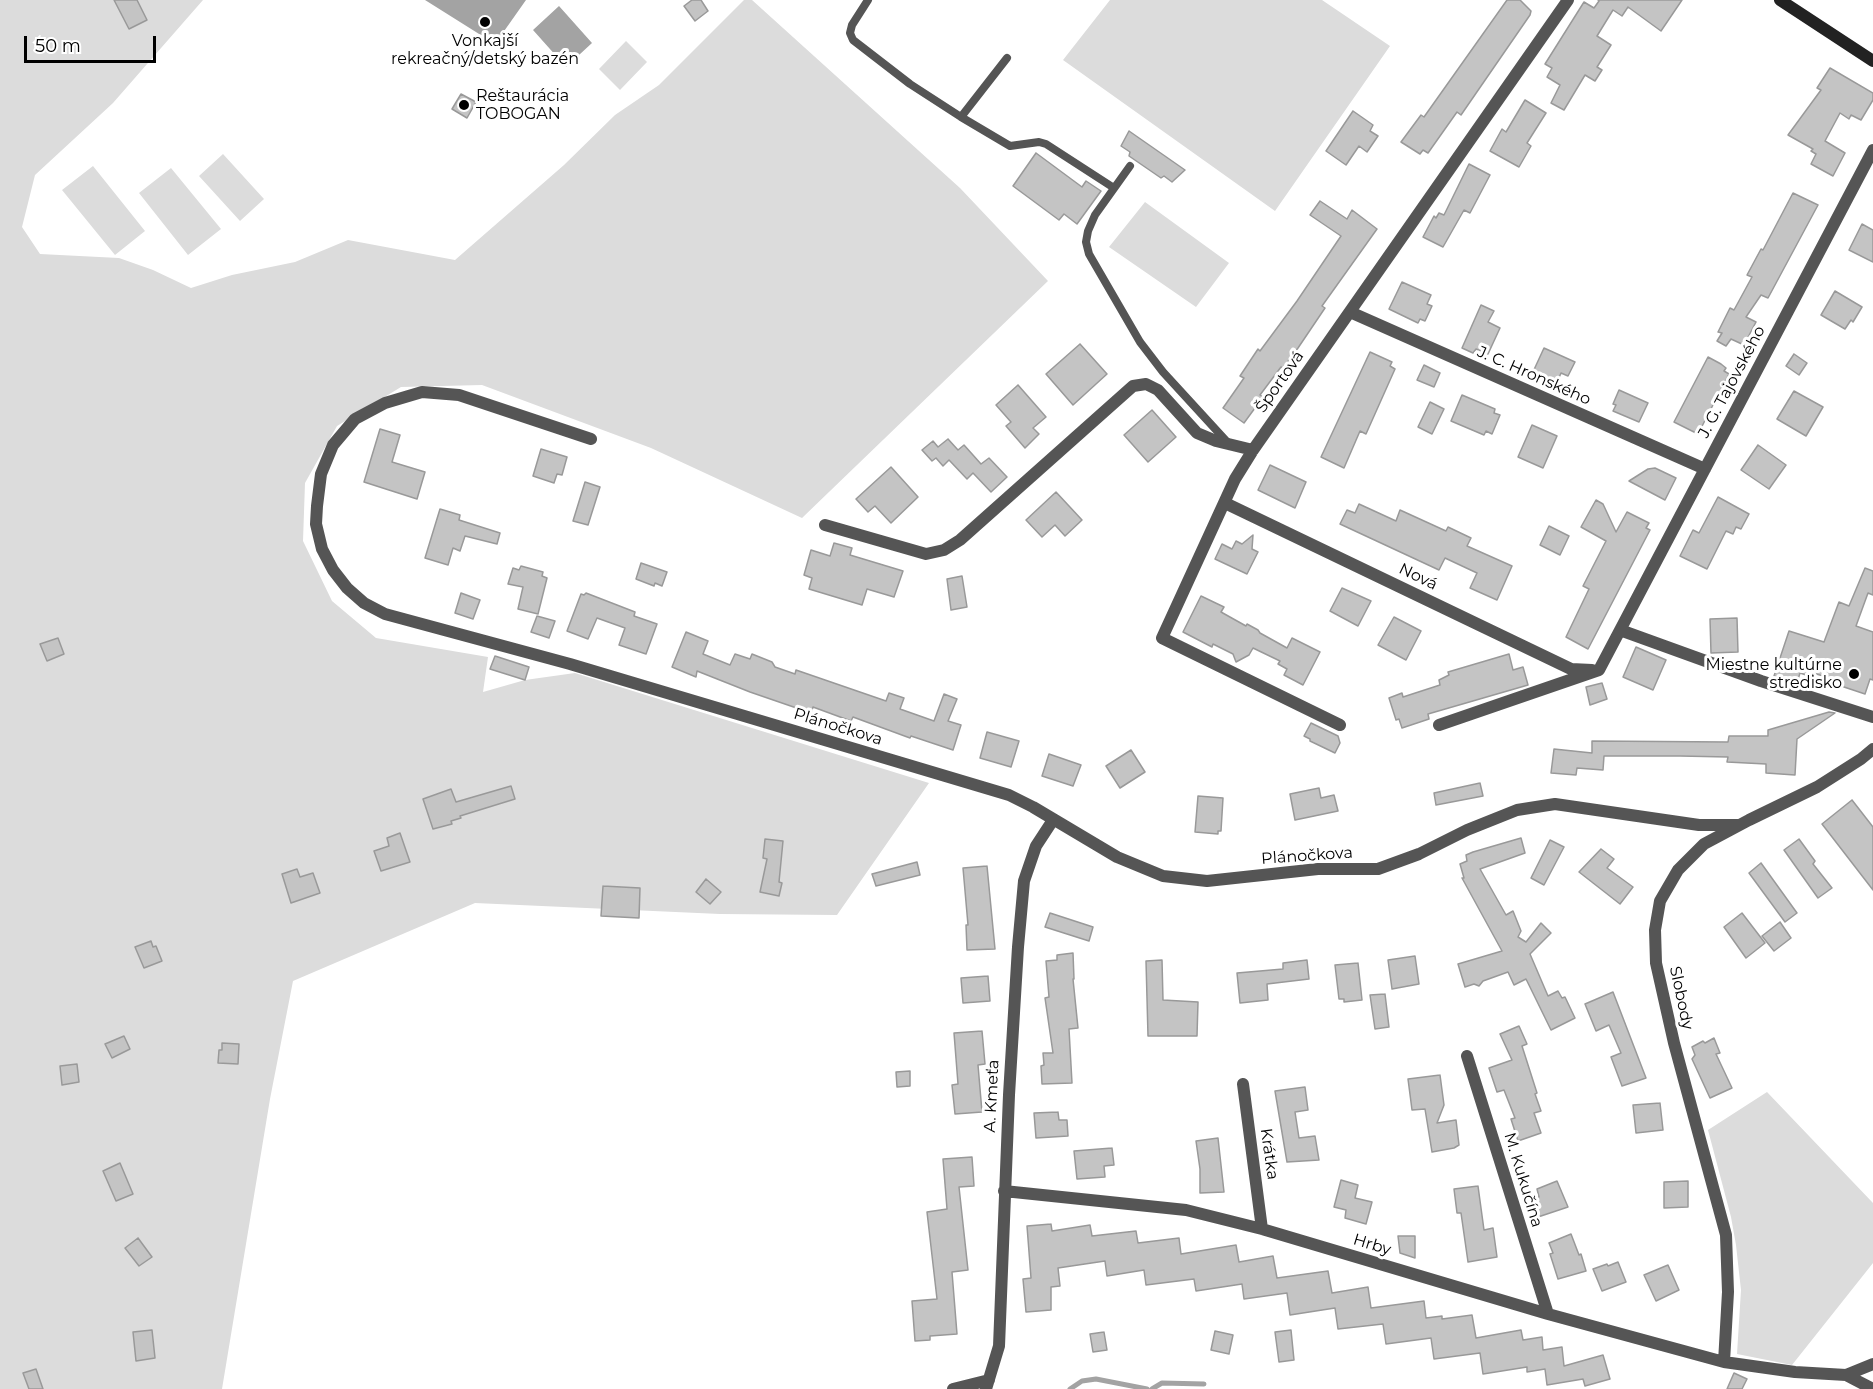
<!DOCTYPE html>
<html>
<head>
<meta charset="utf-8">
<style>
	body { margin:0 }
	#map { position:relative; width:1873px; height:1389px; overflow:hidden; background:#fff; font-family:Montserrat,sans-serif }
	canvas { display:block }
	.scale { position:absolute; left:24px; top:36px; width:132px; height:27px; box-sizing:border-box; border:3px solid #000; border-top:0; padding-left:8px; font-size:18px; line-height:21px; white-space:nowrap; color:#000; -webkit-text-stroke:4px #fff; paint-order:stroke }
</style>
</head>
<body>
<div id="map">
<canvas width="1873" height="1389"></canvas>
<div class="scale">50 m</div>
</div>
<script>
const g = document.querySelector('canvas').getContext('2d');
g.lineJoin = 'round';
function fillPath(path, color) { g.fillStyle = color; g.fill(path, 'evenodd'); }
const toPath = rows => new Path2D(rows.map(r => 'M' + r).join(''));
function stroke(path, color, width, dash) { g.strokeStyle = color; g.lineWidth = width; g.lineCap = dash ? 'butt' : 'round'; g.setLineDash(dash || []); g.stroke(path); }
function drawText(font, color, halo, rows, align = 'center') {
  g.font = font + ' Montserrat,sans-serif'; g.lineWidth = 6; g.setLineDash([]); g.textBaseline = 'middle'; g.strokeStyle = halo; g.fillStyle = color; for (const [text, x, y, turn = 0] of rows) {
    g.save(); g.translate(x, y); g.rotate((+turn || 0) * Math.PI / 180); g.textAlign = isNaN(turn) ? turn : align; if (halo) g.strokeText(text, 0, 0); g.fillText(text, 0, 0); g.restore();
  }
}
const green = toPath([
	[0,0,203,0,113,103,35,175,22,227,40,254,119,258,153,270,191,288,232,275,295,262,348,240,455,260,564,165,615,115,659,85,744,0,752,0,960,188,1048,281,802,518,651,448,482,385,401,387,337,426,305,483,303,541,332,601,376,638,488,657,483,692,525,680,575,673,929,783,837,915,720,914,475,903,293,981,270,1099,222,1389,0,1389],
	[1110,0,1322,0,1390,46,1275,211,1063,60],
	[626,41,647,62,620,90,599,69],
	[223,154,264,199,240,221,199,176],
	[93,166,145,231,115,255,62,190],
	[171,168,221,229,188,255,139,193],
	[1145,202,1229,263,1196,307,1109,247],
	[1767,1092,1873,1203,1873,1263,1792,1365,1737,1354,1741,1290,1736,1245,1731,1217,1708,1130]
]);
const water = toPath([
	[425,0,526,0,495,44],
	[559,6,592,43,566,67,533,30]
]);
const stream = toPath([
	[1070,1389,1082,1381,1096,1379,1147,1389],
	[1152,1389,1162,1383,1204,1384]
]);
const building = toPath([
	[114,0,137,0,147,20,129,29,114,0],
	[692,0,701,0,708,11,695,21,684,6,692,0],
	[1507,0,1520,0,1531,11,1530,15,1461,115,1457,112,1428,153,1423,150,1420,154,1401,142,1421,115,1424,117,1507,0],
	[1598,0,1682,0,1661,31,1628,7,1622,16,1613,10,1597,36,1611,45,1597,67,1602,70,1595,81,1585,75,1564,110,1551,103,1560,85,1547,77,1552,68,1545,64,1584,2,1594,8,1599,1,1598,0],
	[1830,68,1873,93,1873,100,1861,120,1851,115,1849,119,1840,113,1825,141,1845,153,1833,176,1811,164,1816,154,1811,151,1813,149,1788,135,1821,90,1817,88,1830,68],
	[461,94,476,102,467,118,452,109,461,94],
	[1525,100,1546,113,1527,143,1531,146,1519,167,1490,151,1502,129,1506,132,1525,100],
	[1353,111,1373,125,1370,131,1378,136,1367,152,1359,146,1346,165,1326,151,1353,111],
	[1129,131,1185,170,1172,182,1164,176,1161,178,1129,156,1130,152,1121,146,1129,131],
	[1036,153,1082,187,1086,181,1101,191,1077,224,1064,214,1059,220,1013,186,1036,153],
	[1469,164,1490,175,1470,213,1464,210,1443,247,1423,237,1434,216,1436,218,1439,213,1444,215,1469,164],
	[1793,193,1818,205,1768,298,1761,295,1746,317,1756,322,1744,345,1731,339,1726,346,1717,341,1722,333,1718,332,1730,308,1734,310,1752,277,1747,275,1761,249,1763,250,1793,193],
	[1320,201,1347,219,1352,210,1377,229,1322,306,1325,308,1298,348,1283,368,1281,367,1260,395,1263,397,1244,423,1223,408,1244,378,1240,376,1258,349,1260,351,1297,301,1341,236,1310,215,1320,201],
	[1862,224,1873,230,1873,262,1849,250,1862,224],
	[1402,282,1431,295,1427,304,1432,306,1425,321,1420,319,1418,323,1389,309,1402,282],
	[1835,291,1862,307,1853,322,1851,320,1845,329,1821,315,1835,291],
	[1481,305,1494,311,1488,322,1500,328,1488,354,1476,349,1473,353,1462,348,1481,305],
	[1080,344,1107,374,1073,405,1046,374,1080,344],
	[1544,348,1575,362,1568,376,1561,373,1556,385,1532,374,1544,348],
	[1370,352,1392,362,1390,366,1395,369,1366,434,1360,431,1344,468,1321,457,1370,352],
	[1794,354,1807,363,1799,375,1786,366,1794,354],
	[1708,357,1721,364,1726,368,1724,371,1729,374,1698,434,1674,422,1708,357],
	[1424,365,1440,373,1434,387,1417,380,1424,365],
	[1018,385,1046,417,1033,428,1039,434,1025,448,1006,426,1011,422,996,405,1018,385],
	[1619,390,1648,403,1639,422,1613,411,1616,405,1613,404,1619,390],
	[1794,391,1823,407,1806,436,1777,419,1794,391],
	[1462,395,1495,409,1494,413,1500,415,1492,434,1486,431,1484,435,1451,421,1462,395],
	[1430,402,1444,409,1432,434,1418,427,1430,402],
	[1152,410,1176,437,1148,462,1124,435,1152,410],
	[1532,425,1557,436,1543,468,1518,457,1532,425],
	[380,429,400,435,392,462,425,472,417,499,364,482,380,429],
	[948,439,958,450,964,445,981,464,989,458,1007,477,991,492,973,473,967,479,949,460,943,466,936,458,932,461,922,450,933,441,938,447,948,439],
	[1758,445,1786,465,1769,489,1741,470,1758,445],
	[541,449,567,457,562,475,557,474,554,483,533,476,541,449],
	[1270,465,1306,482,1295,508,1258,490,1270,465],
	[891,467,918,497,891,523,875,506,868,512,856,499,891,467],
	[1655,468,1676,478,1665,500,1629,481,1648,469,1655,468],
	[585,482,600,487,588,525,573,521,585,482],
	[1056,492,1082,520,1065,536,1055,525,1042,537,1026,520,1056,492],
	[1718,497,1749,514,1741,529,1736,527,1733,534,1726,531,1707,569,1680,556,1693,530,1699,533,1718,497],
	[1596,500,1603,504,1616,532,1627,512,1649,523,1646,528,1650,530,1588,649,1566,637,1589,589,1583,586,1606,541,1581,527,1596,500],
	[1359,504,1396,521,1400,510,1446,531,1448,527,1471,538,1467,546,1512,566,1497,600,1470,588,1477,573,1445,558,1439,570,1340,524,1347,510,1355,513,1359,504],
	[440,509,460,515,459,520,500,533,497,544,465,536,460,551,453,548,448,565,425,558,440,509],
	[1549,526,1569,536,1560,555,1540,545,1549,526],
	[1253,535,1252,549,1258,552,1247,574,1215,559,1222,544,1232,549,1236,541,1242,544,1253,535],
	[834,543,852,548,850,555,903,571,894,597,867,589,862,605,809,589,812,578,804,575,811,550,830,556,834,543],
	[641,563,667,572,662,586,655,583,654,586,636,579,641,563],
	[521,566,543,572,542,576,547,578,538,614,518,609,523,587,508,584,513,568,519,570,521,566],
	[1865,568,1873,571,1873,595,1868,593,1856,626,1873,632,1873,680,1870,679,1865,694,1838,685,1840,681,1813,673,1812,677,1800,673,1797,683,1774,676,1789,631,1824,642,1839,602,1849,606,1865,568],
	[962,576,967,607,951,610,947,579,962,576],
	[1342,588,1371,601,1358,626,1330,611,1342,588],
	[461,593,480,600,473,619,455,613,461,593],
	[586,593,635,612,634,616,657,624,646,654,619,645,625,628,597,618,588,639,567,631,581,594,584,595,586,593],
	[1201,596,1224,607,1221,612,1246,626,1247,624,1258,630,1260,633,1287,648,1292,638,1320,652,1303,685,1284,675,1287,669,1278,664,1280,661,1253,648,1249,655,1236,662,1233,654,1213,644,1212,647,1183,632,1201,596],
	[537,616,555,621,549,638,531,632,537,616],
	[1394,617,1421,631,1406,660,1378,645,1394,617],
	[1737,618,1738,652,1711,653,1710,619,1737,618],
	[686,632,708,641,703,654,730,665,735,654,750,659,752,654,772,662,775,667,795,674,796,670,886,701,889,693,904,698,900,709,934,721,944,694,957,699,948,721,961,725,953,750,911,736,910,738,853,717,851,721,813,707,811,713,750,692,697,671,696,677,672,667,686,632],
	[58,638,64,654,47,661,40,644,58,638],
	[1636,647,1666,660,1653,690,1623,677,1636,647],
	[1509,654,1513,670,1523,667,1528,685,1428,714,1429,719,1402,728,1399,719,1396,720,1389,698,1402,693,1403,697,1440,685,1439,680,1449,675,1448,672,1509,654],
	[495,656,529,667,525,680,490,669,495,656],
	[1602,683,1607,699,1590,705,1586,687,1602,683],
	[1829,712,1835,713,1797,739,1795,775,1766,773,1766,764,1727,762,1728,757,1680,756,1604,756,1603,770,1577,768,1576,775,1551,773,1554,749,1592,753,1592,741,1728,742,1729,736,1768,736,1768,730,1829,712],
	[1311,723,1338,736,1340,743,1335,753,1310,741,1310,739,1304,736,1311,723],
	[987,732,1019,741,1011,767,980,758,987,732],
	[1131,750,1145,772,1120,788,1106,766,1131,750],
	[1049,754,1081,765,1073,786,1042,776,1049,754],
	[1480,783,1483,796,1436,805,1434,793,1480,783],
	[511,786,515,799,460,816,461,818,451,821,452,824,433,829,423,799,451,789,456,802,511,786],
	[1319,788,1321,798,1334,795,1338,811,1295,820,1290,794,1319,788],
	[1198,796,1223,798,1221,831,1218,831,1218,834,1195,832,1198,796],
	[1852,800,1873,827,1873,890,1822,824,1852,800],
	[400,833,410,862,381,871,374,851,389,846,387,838,400,833],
	[1521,838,1525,853,1480,869,1506,915,1513,911,1521,931,1518,937,1526,942,1541,923,1551,933,1530,954,1548,996,1558,991,1562,998,1565,997,1575,1018,1551,1030,1526,979,1514,985,1508,972,1483,981,1479,986,1474,984,1465,987,1458,964,1502,951,1462,878,1464,878,1460,864,1467,861,1466,855,1473,852,1521,838],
	[765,839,783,841,779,882,782,883,779,896,760,892,767,859,763,858,765,839],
	[1799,839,1815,861,1813,864,1832,888,1818,898,1784,850,1799,839],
	[1550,840,1564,847,1544,885,1531,878,1550,840],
	[1601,849,1614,859,1607,868,1633,887,1620,904,1579,872,1601,849],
	[917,862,920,875,876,886,872,874,917,862],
	[1761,863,1797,913,1785,922,1749,873,1761,863],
	[987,866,995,949,967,950,966,925,968,925,963,868,987,866],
	[297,869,300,877,313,873,320,893,291,903,282,874,297,869],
	[706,879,721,892,710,904,696,892,706,879],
	[603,886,640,888,639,918,601,916,603,886],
	[1050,913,1093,927,1089,941,1045,927,1050,913],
	[1742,913,1765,943,1746,958,1724,927,1742,913],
	[1780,922,1791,938,1774,951,1762,936,1780,922],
	[151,941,153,947,156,946,162,961,144,968,135,947,151,941],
	[1073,953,1074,979,1073,979,1078,1028,1069,1029,1072,1083,1042,1084,1041,1066,1044,1065,1043,1053,1053,1053,1045,998,1049,997,1046,961,1057,960,1057,955,1073,953],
	[1415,956,1419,984,1392,989,1388,960,1415,956],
	[1162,960,1163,1000,1198,1002,1197,1036,1148,1036,1146,961,1162,960],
	[1307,960,1309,979,1267,984,1268,1000,1240,1003,1237,973,1283,969,1283,963,1307,960],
	[1358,963,1362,1000,1344,1002,1344,999,1339,999,1335,965,1358,963],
	[988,976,990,1001,963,1003,961,978,988,976],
	[1613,992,1646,1078,1622,1086,1611,1057,1621,1053,1609,1025,1596,1031,1585,1004,1613,992],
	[1385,994,1389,1027,1375,1029,1370,995,1385,994],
	[1519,1026,1527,1044,1522,1046,1537,1093,1535,1094,1541,1111,1534,1113,1541,1133,1518,1141,1511,1119,1515,1118,1504,1090,1497,1092,1489,1068,1512,1060,1500,1034,1519,1026],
	[982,1031,985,1064,978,1065,982,1112,955,1114,952,1085,958,1084,954,1033,982,1031],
	[124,1036,130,1049,112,1058,105,1044,124,1036],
	[1714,1038,1720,1053,1716,1054,1732,1088,1710,1098,1692,1059,1695,1055,1692,1047,1703,1041,1705,1043,1714,1038],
	[222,1043,239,1044,238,1064,218,1063,219,1050,222,1050,222,1043],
	[77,1064,79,1082,62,1085,60,1066,77,1064],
	[910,1071,910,1086,897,1087,896,1072,910,1071],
	[1440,1075,1444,1105,1437,1123,1456,1120,1459,1145,1454,1148,1432,1152,1425,1109,1412,1110,1408,1079,1440,1075],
	[1305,1087,1308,1110,1295,1112,1299,1138,1315,1136,1319,1160,1287,1162,1275,1091,1305,1087],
	[1660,1103,1663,1130,1636,1133,1633,1105,1660,1103],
	[1058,1112,1059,1120,1067,1120,1068,1136,1036,1138,1034,1113,1058,1112],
	[1218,1138,1224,1192,1200,1193,1200,1169,1196,1141,1218,1138],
	[1112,1148,1114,1165,1104,1166,1105,1177,1077,1179,1074,1151,1112,1148],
	[972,1157,974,1186,959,1187,968,1270,952,1272,957,1334,930,1336,930,1340,915,1341,912,1301,937,1299,927,1212,947,1209,943,1159,972,1157],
	[120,1163,133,1194,116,1201,103,1171,120,1163],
	[1341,1180,1358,1185,1355,1198,1372,1202,1366,1224,1345,1218,1346,1210,1334,1207,1341,1180],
	[1557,1181,1568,1207,1538,1217,1532,1199,1539,1197,1537,1189,1557,1181],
	[1688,1181,1688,1207,1664,1208,1664,1182,1688,1181],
	[1478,1186,1484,1230,1493,1228,1497,1257,1468,1262,1461,1213,1457,1213,1454,1189,1478,1186],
	[1051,1224,1052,1231,1090,1225,1092,1236,1136,1231,1138,1243,1179,1238,1181,1254,1236,1245,1239,1262,1273,1256,1277,1278,1328,1271,1332,1293,1368,1287,1371,1308,1424,1301,1426,1318,1442,1316,1442,1319,1472,1315,1476,1338,1521,1330,1523,1340,1542,1337,1543,1350,1562,1347,1564,1366,1603,1355,1610,1379,1585,1386,1583,1379,1547,1385,1545,1369,1527,1372,1527,1367,1483,1374,1480,1353,1434,1359,1431,1338,1386,1344,1383,1324,1338,1329,1335,1308,1290,1315,1287,1293,1244,1299,1242,1284,1196,1291,1194,1279,1146,1285,1144,1270,1107,1276,1105,1261,1058,1268,1060,1286,1051,1287,1051,1310,1026,1312,1023,1279,1031,1278,1027,1226,1051,1224],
	[1571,1234,1579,1255,1581,1254,1586,1271,1558,1279,1550,1254,1553,1253,1549,1243,1571,1234],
	[1398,1236,1415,1236,1415,1258,1400,1253,1398,1236],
	[138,1238,152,1257,139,1266,125,1248,138,1238],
	[1618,1262,1626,1282,1602,1291,1593,1269,1607,1264,1608,1266,1618,1262],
	[1668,1265,1679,1290,1656,1301,1644,1275,1668,1265],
	[152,1330,155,1358,136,1361,133,1332,152,1330],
	[1291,1330,1294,1360,1279,1362,1275,1332,1291,1330],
	[1215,1331,1233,1335,1229,1354,1211,1350,1215,1331],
	[1104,1332,1107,1350,1093,1352,1090,1334,1104,1332],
	[36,1369,43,1389,29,1389,23,1373,36,1369],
	[1734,1373,1747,1379,1742,1389,1727,1389,1734,1373]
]);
const lane = toPath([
	[868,0,852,25,850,33,853,40,910,84,961,117,1007,58],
	[961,117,1010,146,1039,142,1046,144,1114,188],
	[1130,166,1095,215,1088,231,1086,242,1089,254,1140,342,1163,372,1229,444]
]);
const street = toPath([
	[1350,312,1705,469],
	[591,439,459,395,422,392,385,403,355,419,333,445,321,474,317,506,316,524,322,549,333,570,347,588,364,603,385,614,570,664,1009,795,1033,807,1117,857,1163,876,1207,881,1318,869,1378,869,1419,854,1467,830,1517,810,1555,804,1699,825,1739,825],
	[1225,503,1571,669,1592,670],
	[825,525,926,554,944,550,960,540,1133,386,1146,384,1158,390,1197,433,1216,441,1253,450],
	[1620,630,1761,681,1873,717],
	[1340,725,1162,638,1235,479,1253,450,1568,0],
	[1439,725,1599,670,1873,150],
	[1467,1056,1548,1314],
	[1243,1084,1262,1229],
	[1004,1191,1186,1210,1262,1229,1548,1314,1724,1362,1795,1372,1846,1375,1873,1364],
	[1724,1362,1728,1292,1726,1235,1674,1043,1656,963,1655,930,1660,901,1678,870,1704,844,1749,820,1817,787,1861,759,1873,749],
	[1846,1375,1873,1389],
	[953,1389,989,1380],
	[986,1389,999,1346,1009,1095,1018,947,1024,881,1036,846,1053,820]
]);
const secondary = toPath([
	[1780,0,1873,61]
]);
const markers = [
	[485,22,6,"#000"],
	[464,105,6,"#000"],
	[1854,674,6,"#000"]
];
const poiNames = [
	["Vonkajší",485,41],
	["rekreačný/detský bazén",485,59],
	["Reštaurácia",476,96,"left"],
	["TOBOGAN",476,114,"left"],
	["Miestne kultúrne",1842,665,"right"],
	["stredisko",1842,683,"right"]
];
const streetNames = [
	["J. C. Hronského",1534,376,24],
	["Športová",1280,382,-55],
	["J. G. Tajovského",1732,382,-62],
	["Nová",1418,577,26],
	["Plánočkova",838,727,17],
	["Plánočkova",1307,856,-4],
	["Slobody",1681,998,78],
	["A. Kmeťa",992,1096,-87],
	["Krátka",1269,1154,82],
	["M. Kukučína",1523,1180,73],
	["Hrby",1372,1245,17]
];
fillPath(green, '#dcdcdc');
fillPath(water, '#a3a3a3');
stroke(stream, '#a3a3a3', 5);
fillPath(building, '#c4c4c4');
stroke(building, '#999', 1.5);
stroke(lane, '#555', 8);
stroke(street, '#555', 12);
stroke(secondary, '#222', 12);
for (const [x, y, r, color] of markers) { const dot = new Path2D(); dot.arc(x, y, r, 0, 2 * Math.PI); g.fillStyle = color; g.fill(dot); stroke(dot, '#fff', 2); }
drawText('16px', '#000', '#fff', poiNames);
drawText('16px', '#000', '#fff', streetNames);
</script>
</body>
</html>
